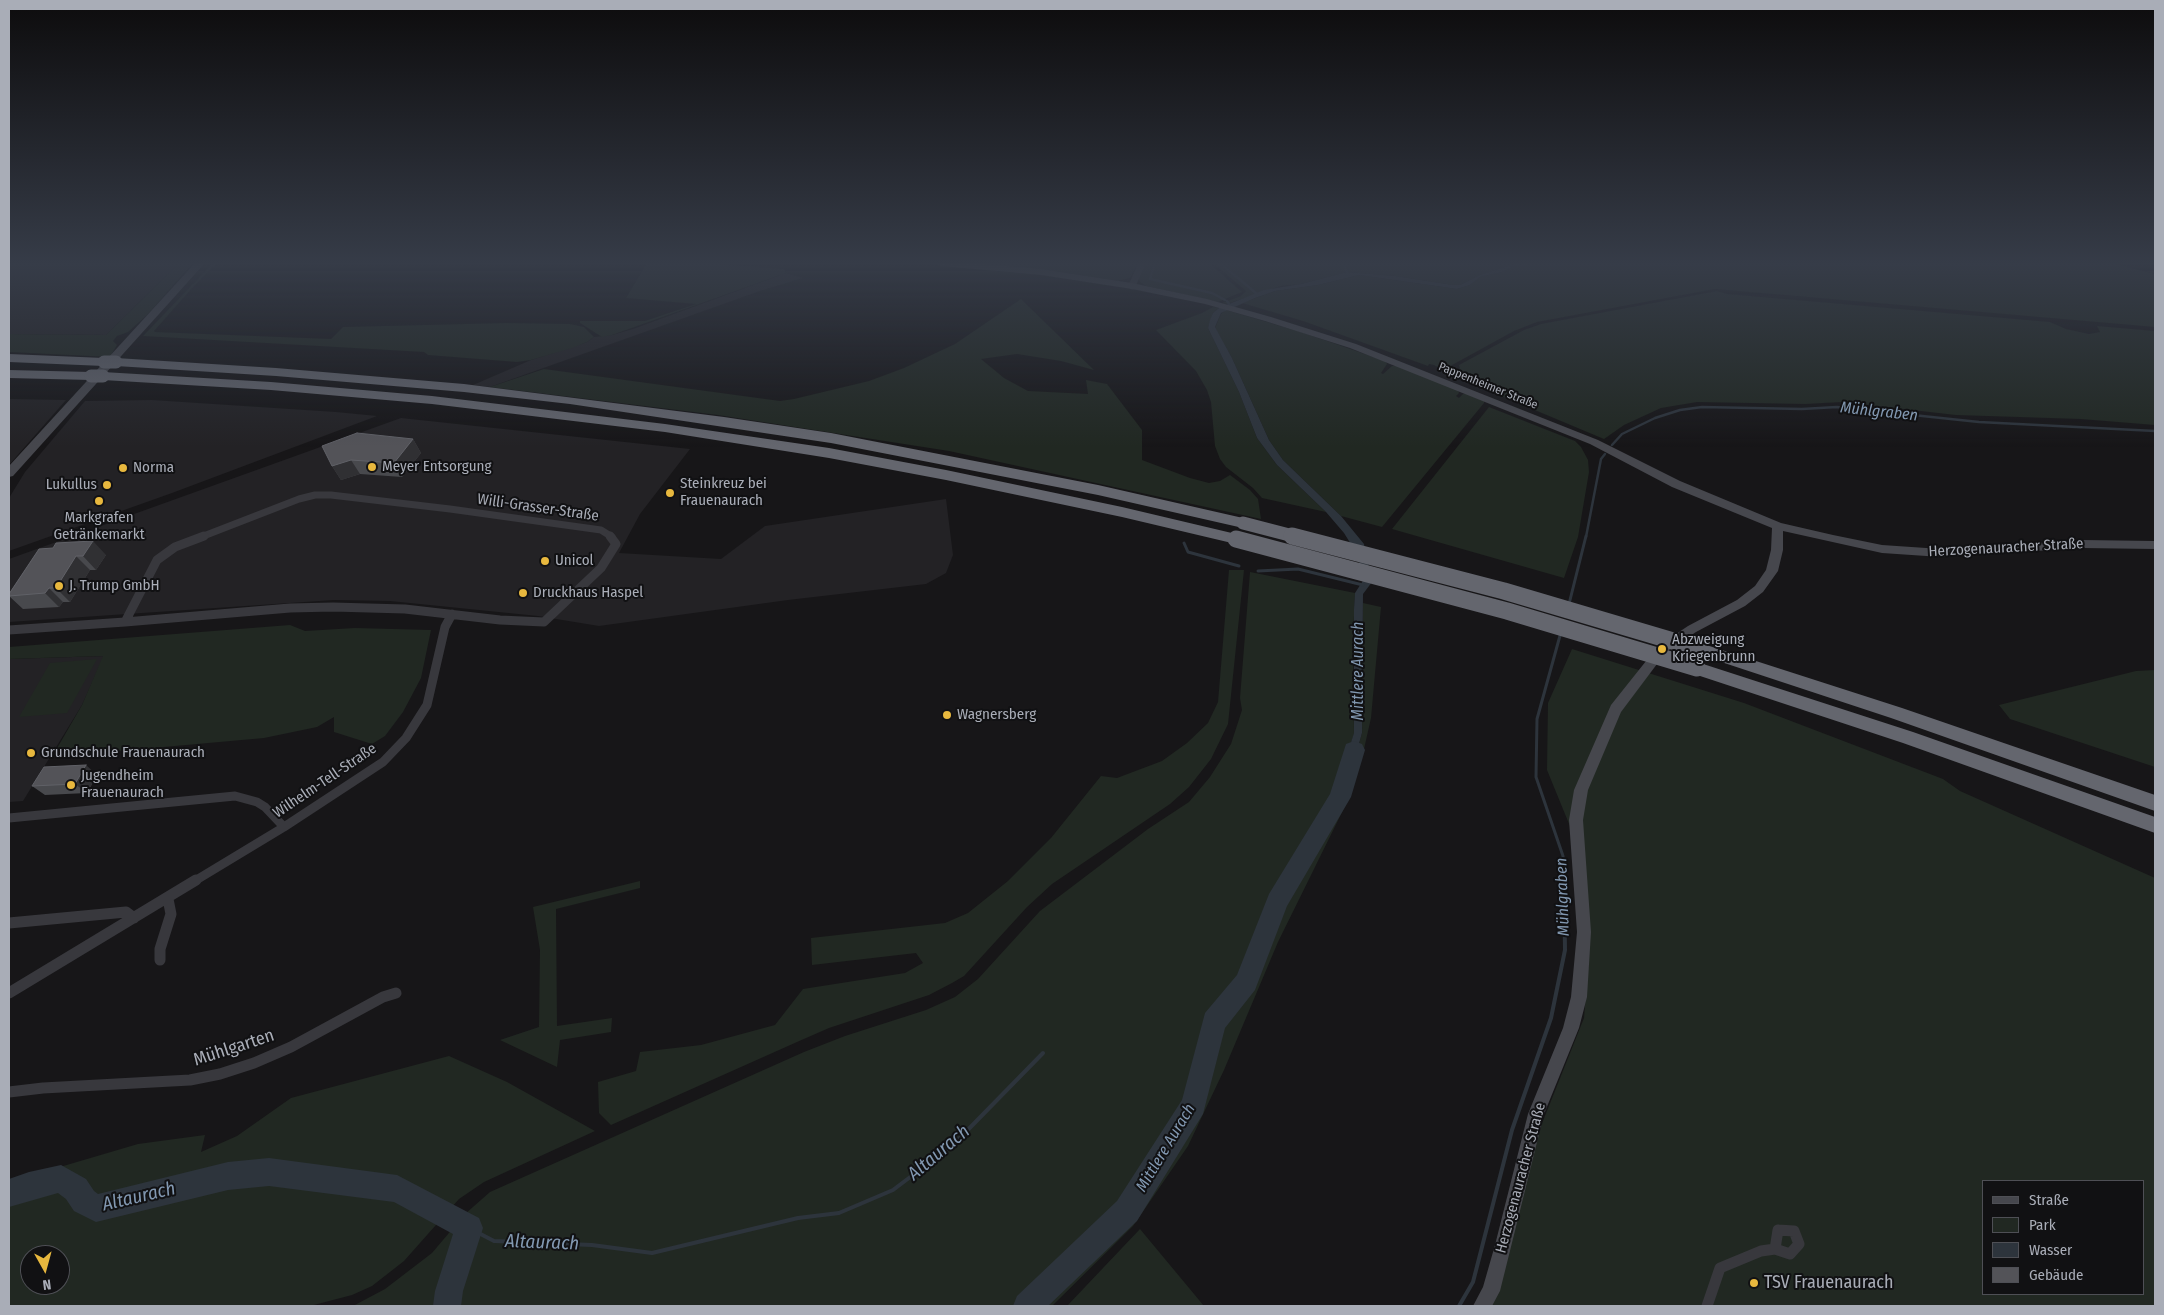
<!DOCTYPE html>
<html>
<head>
<meta charset="utf-8">
<style>
	body { margin:0 }
	#map { position:relative; width:2164px; height:1315px; overflow:hidden; background:#171618; font-family:"Fira Sans Condensed",sans-serif }
	canvas { display:block }
	.frame { position:absolute; inset:0; border:10px solid #a9adb7; pointer-events:none }
	.legend { position:absolute; left:1982px; top:1180px; width:162px; height:115px; box-sizing:border-box; background:#111113; border:1px solid #4e4f55; margin:0; padding:6px 9px; list-style:none; font-size:15px; color:#a9adb7 }
	.legend li { display:flex; align-items:center; gap:10px; height:25px }
	.legend b { width:25px; border:1px solid #4e4f55 }
	.north { position:absolute; left:20px; top:1245px; width:50px; height:50px; box-sizing:border-box; background:#111113; border:1px solid #4e4f55; border-radius:50%; rotate:173deg; font-size:14px; font-weight:700; line-height:20px; text-align:center; color:#a9adb7 }
	.north::after { content:''; display:block; margin:auto; width:18px; height:22px; background:#e8b83e; clip-path:polygon(50% 0,100% 100%,50% 72%,0 100%) }
</style>
</head>
<body>
<div id="map">
<canvas width="2164" height="1315"></canvas>
<div class="frame"></div>
<ul class="legend">
<li><b style="height:6px;background:#46474d"></b>Straße</li>
<li><b style="height:14px;background:#212822"></b>Park</li>
<li><b style="height:14px;background:#2d343c"></b>Wasser</li>
<li><b style="height:14px;background:#535358"></b>Gebäude</li>
</ul>
<div class="north">N</div>
</div>
<script>
const g = document.querySelector('canvas').getContext('2d');
g.lineJoin = 'round';
function fillPath(path, color) { g.fillStyle = color; g.fill(path, 'evenodd'); }
const toPath = rows => new Path2D(rows.map(r => 'M' + r).join(''));
function stroke(path, color, width, dash) { g.strokeStyle = color; g.lineWidth = width; g.lineCap = dash ? 'butt' : 'round'; g.setLineDash(dash || []); g.stroke(path); }
function drawText(font, color, halo, rows, align = 'center') {
  g.font = font + ' "Fira Sans Condensed",sans-serif'; g.lineWidth = 4; g.setLineDash([]); g.textBaseline = 'middle'; g.strokeStyle = halo; g.fillStyle = color; for (const [text, x, y, turn = 0] of rows) {
    g.save(); g.translate(x, y); g.rotate((+turn || 0) * Math.PI / 180); g.textAlign = isNaN(turn) ? turn : align; if (halo) g.strokeText(text, 0, 0); g.fillText(text, 0, 0); g.restore();
  }
}
const built = toPath([
	[9,263,179,263,106,335,9,334],
	[786,273,803,278,760,291,490,387,473,385,531,360,587,342,594,337,612,335,633,329],
	[9,399,66,400,9,465],
	[152,400,336,412,377,416,172,493,9,551,9,498,25,472,85,401],
	[401,418,690,449,640,514,619,553,721,559,765,526,946,499,953,555,946,573,926,584,788,600,599,626,538,616,390,601,334,600,9,622,9,559],
	[104,656,82,705,23,801,9,802,9,659]
]);
const green = toPath([
	[179,263,193,263,147,315,128,332,117,336,113,341,117,345,110,357,9,352,9,334,106,335],
	[213,263,217,263,194,286,154,331,155,332,331,339,343,327,506,323,570,324,584,327,594,337,587,342,572,348,531,360,517,362,428,355,424,352,143,336],
	[647,263,699,263,784,269,786,273,612,335,602,337,580,323,580,321,645,321,696,304,626,298],
	[974,263,1083,264,1138,263,1130,278,1118,281,1061,272],
	[1146,263,1209,263,1242,292,1218,302,1146,286,1140,282,1138,278],
	[1213,263,1517,263,1480,275,1460,285,1453,285,1395,276,1347,272,1301,284,1281,286,1227,304,1222,303,1241,296,1246,291],
	[1551,263,2110,263,2155,274,2155,327,1715,289,1537,322,1514,331,1443,370,1434,365,1429,364,1428,366,1303,321,1242,303,1275,291,1318,285,1359,275,1457,289,1470,285,1480,277,1502,272,1512,267],
	[1717,291,1727,294,2050,322,2066,329,2089,334,2100,332,2097,326,2155,331,2155,425,2081,419,1956,415,1842,402,1805,404,1697,402,1661,408,1624,425,1604,439,1456,377,1460,369,1459,365,1524,330,1541,324],
	[1021,299,1094,370,1061,361,1017,354,981,359,1004,378,1028,391,1088,394,1086,380,1107,384,1142,430,1142,460,1190,478,1209,483,1220,481,1230,475,1250,490,1258,499,1261,519,949,451,718,415,490,387,544,369,780,401,794,399,869,381,904,368,955,344],
	[1213,307,1219,308,1213,313,1208,328,1239,392,1257,438,1277,465,1326,512,1262,498,1253,488,1226,467,1220,459,1215,446,1211,402,1207,390,1196,371,1156,330,1202,313],
	[1226,310,1301,332,1385,361,1387,364,1381,373,1383,374,1392,366,1397,366,1458,390,1459,393,1456,396,1459,398,1463,394,1467,394,1484,401,1484,403,1382,527,1341,516,1283,460,1269,440,1232,358,1215,328,1221,314],
	[1489,407,1575,441,1581,447,1588,460,1589,472,1578,537,1564,578,1392,529],
	[1229,570,1244,570,1228,724,1211,759,1189,787,1170,804,1052,884,1027,907,964,976,952,983,929,995,829,1028,797,1042,611,1125,599,1113,598,1082,636,1071,640,1052,701,1045,775,1025,803,989,905,973,923,963,916,953,812,965,811,938,945,923,968,913,1008,881,1051,838,1101,776,1117,778,1162,761,1187,743,1208,723,1218,702],
	[1250,572,1355,593,1353,639,1354,734,1341,773,1350,776,1362,733,1363,603,1381,607,1371,718,1362,758,1350,796,1278,942,1224,1070,1188,1146,1133,1226,1052,1306,353,1306,385,1289,432,1253,465,1214,490,1192,804,1052,845,1036,926,1010,955,997,978,979,1040,911,1148,829,1189,802,1210,777,1231,744,1242,710,1240,698],
	[290,625,305,631,355,628,431,630,421,678,403,712,385,736,372,744,334,732,334,717,317,727,264,738,52,757,82,705,103,656,9,659,9,647],
	[1572,649,1744,703,1943,779,1960,791,2155,878,2155,1306,1491,1306,1541,1126,1584,1018,1589,956,1583,858,1547,770,1548,703],
	[1983,1181,2143,1181,2143,1294,1983,1294],
	[97,659,67,713,19,717,50,663],
	[2155,670,2155,767,2010,719,1999,705,2136,671],
	[640,881,640,888,556,909,557,1026,612,1018,611,1032,560,1040,557,1067,500,1040,539,1027,540,950,533,907],
	[449,1056,507,1082,595,1131,484,1182,459,1199,404,1261,372,1286,352,1295,310,1306,9,1306,9,1182,138,1144,205,1135,201,1152,237,1136,291,1098],
	[30,1255,60,1255,60,1285,30,1285],
	[1140,1229,1204,1306,1067,1306]
]);
const water = toPath([
	[1517,263,1551,263,1512,267,1502,272,1480,277,1470,285,1457,289,1359,275,1318,285,1275,291,1255,298,1221,313,1215,327,1232,358,1269,440,1283,460,1341,516,1364,544,1372,582,1363,594,1362,733,1350,776,1341,773,1354,733,1354,609,1355,593,1364,579,1357,554,1344,533,1326,512,1277,465,1257,438,1239,392,1208,328,1210,320,1213,313,1219,308,1264,290,1301,284,1347,272,1395,276,1453,285,1460,285,1480,275]
]);
const streamFar2 = toPath([
	[1155,263,1150,279,1212,293,1225,300],
	[1220,263,1257,294],
	[1343,263,1348,274],
	[1227,301,1229,304],
	[1612,445,1622,434,1655,418,1680,410,1702,407,1802,409,1837,407,1979,422,2155,431],
	[1586,537,1601,459,1605,454]
]);
const streamFar1 = toPath([
	[1184,543,1188,552,1239,566],
	[1258,571,1298,569,1363,585],
	[1569,604,1586,536],
	[1561,632,1537,719,1536,777,1563,856,1564,882]
]);
const stream = toPath([
	[469,1228,494,1241,592,1245,652,1253,798,1218,839,1213,893,1190,954,1144,1043,1053],
	[1459,1306,1473,1282,1512,1130,1551,1018,1565,950,1564,880]
]);
const river = toPath([
	[1354,741,1362,744,1365,750,1351,797,1287,906,1255,990,1225,1028,1203,1114,1137,1221,1048,1306,1013,1306,1017,1296,1117,1201,1182,1100,1205,1013,1237,975,1269,894,1330,794,1346,744,1354,741],
	[269,1158,397,1175,479,1218,483,1228,463,1291,461,1306,433,1306,435,1291,453,1234,394,1202,269,1186,228,1190,96,1222,74,1211,66,1199,58,1193,9,1207,9,1179,29,1172,61,1165,86,1179,94,1191,98,1194,228,1162,269,1158]
]);
const streetFar2 = toPath([
	[1132,286,1142,263],
	[201,537,299,499,315,495,331,495,450,509,601,530,612,537]
]);
const streetFar1 = toPath([
	[125,622,157,560,175,547,204,536],
	[125,622,290,608,333,607,405,609,500,620,544,622,601,568,616,544,610,536],
	[9,630,125,622],
	[9,818,235,796,257,802,265,807,284,827],
	[193,882,284,827,383,762,406,738,427,705,445,627,452,614]
]);
const street = toPath([
	[9,923,126,912,134,918],
	[160,960,160,949,171,914,168,899],
	[9,993,196,880],
	[9,1092,43,1088,190,1080,220,1074,254,1063,291,1047,383,997,396,993],
	[1778,1230,1794,1231,1799,1244,1790,1254,1775,1249,1778,1230],
	[1707,1306,1720,1268,1761,1251,1775,1249]
]);
const secondary = toPath([
	[195,263,205,263,13,476,9,477,9,466,195,263],
	[936,263,971,263,1041,269,1132,283,1207,299,1271,317,1356,344,1598,440,1680,481,1781,523,1833,535,1882,545,1941,549,2082,540,2155,541,2155,549,2082,548,1941,557,1882,553,1783,531,1783,550,1778,571,1763,592,1745,606,1696,632,1666,652,1621,712,1588,790,1583,820,1591,932,1587,997,1579,1028,1544,1114,1500,1291,1492,1306,1473,1306,1483,1287,1495,1245,1528,1114,1563,1028,1571,997,1577,932,1569,820,1574,790,1611,705,1658,646,1688,626,1737,600,1755,586,1766,570,1771,550,1772,528,1672,487,1590,444,1350,348,1265,321,1205,304,1132,289,1041,275,941,266,936,263]
]);
const highway = toPath([
	[9,354,104,358,110,361,116,358,276,368,464,384,724,417,831,433,1098,485,1243,518,1248,519,1250,523,1248,527,1243,528,1098,495,831,443,570,404,464,392,276,376,116,366,110,363,104,366,9,362,9,354],
	[9,370,91,372,97,375,103,372,271,382,432,396,665,424,829,448,946,470,1122,507,1236,534,1241,535,1243,539,1241,543,1236,544,1122,517,946,480,829,458,665,432,432,404,271,390,103,380,97,377,91,380,9,378,9,370],
	[1700,643,1902,708,2155,795,2155,811,1891,718,1694,653,1692,649,1694,645,1700,643],
	[1697,662,1913,732,2155,817,2155,833,1903,743,1691,673,1689,668,1691,663,1697,662]
]);
const highwayBridgeFar1 = toPath([
	[104,362,116,362],
	[91,376,103,376],
	[1243,523,1297,537]
]);
const highwayBridge = toPath([
	[1292,536,1504,591,1700,649],
	[1236,539,1507,611,1697,668]
]);
const wall = toPath([
	[413,439,421,453,402,477,360,474,341,480,332,466],
	[39,549,106,555,96,570,90,570,70,602,63,602,59,607,23,609,9,596,9,594],
	[97,775,87,793,45,795,32,786]
]);
const shadedWall = toPath([
	[413,439,421,453,402,477,394,463],
	[351,460,360,474,341,480,332,466],
	[93,541,106,555,96,570,83,556],
	[76,556,90,570,70,602,56,588],
	[49,588,63,602,59,607,45,593],
	[86,765,97,775,87,793,75,784]
]);
const building = toPath([
	[357,433,413,439,394,463,351,460,332,466,322,446,357,433],
	[93,541,83,556,76,556,56,588,49,588,45,593,9,596,9,594,39,549,53,548,56,543,93,541],
	[86,765,75,784,32,786,44,767,86,765]
]);
const markers = [
	[372,467,5,"#e8b83e"],
	[123,468,5,"#e8b83e"],
	[107,485,5,"#e8b83e"],
	[670,493,5,"#e8b83e"],
	[99,501,5,"#e8b83e"],
	[545,561,5,"#e8b83e"],
	[59,586,5,"#e8b83e"],
	[523,593,5,"#e8b83e"],
	[1662,649,5,"#e8b83e"],
	[947,715,5,"#e8b83e"],
	[31,753,5,"#e8b83e"],
	[71,785,5,"#e8b83e"],
	[1754,1283,5,"#e8b83e"]
];
const farStreetnames = [
	["Pappenheimer Straße",1488,386,22]
];
const poiNames = [
	["Meyer Entsorgung",382,467],
	["Norma",133,468],
	["Steinkreuz bei",680,484],
	["Frauenaurach",680,501],
	["Lukullus",97,485,"right"],
	["Markgrafen",99,518,"center"],
	["Getränkemarkt",99,535,"center"],
	["Unicol",555,561],
	["J. Trump GmbH",69,586],
	["Druckhaus Haspel",533,593],
	["Abzweigung",1672,640],
	["Kriegenbrunn",1672,657],
	["Wagnersberg",957,715],
	["Grundschule Frauenaurach",41,753],
	["Jugendheim",81,776],
	["Frauenaurach",81,793]
];
const streetNames = [
	["Willi-Grasser-Straße",538,508,8],
	["Herzogenauracher Straße",2006,548,-3],
	["Wilhelm-Tell-Straße",325,781,-34],
	["Herzogenauracher Straße",1521,1178,-75]
];
const waterNames = [
	["Mühlgraben",1879,412,6],
	["Mittlere Aurach",1359,671,-90],
	["Mühlgraben",1563,897,-92],
	["Mittlere Aurach",1166,1148,-59]
];
const nearStreetnames = [
	["Mühlgarten",234,1048,-18]
];
const nearPoinames = [
	["TSV Frauenaurach",1764,1283]
];
const nearWaternames = [
	["Altaurach",939,1153,-40],
	["Altaurach",139,1197,-13],
	["Altaurach",542,1243,2]
];
fillPath(built, '#232225');
fillPath(green, '#212822');
fillPath(water, '#2d343c');
stroke(streamFar2, '#2d343c', 2.5);
stroke(streamFar1, '#2d343c', 3);
stroke(stream, '#2d343c', 4);
fillPath(river, '#2d343c');
stroke(streetFar2, '#38383d', 7);
stroke(streetFar1, '#38383d', 9);
stroke(street, '#38383d', 11);
fillPath(secondary, '#46474d');
fillPath(highway, '#64666e');
stroke(highwayBridgeFar1, '#64666e', 13);
stroke(highwayBridge, '#64666e', 17);
fillPath(wall, '#48494d');
fillPath(shadedWall, '#303033');
fillPath(building, '#535358');
stroke(building, '#606167', 1);
const sky = g.createLinearGradient(0, 0, 0, 447);
sky.addColorStop(0, '#0d0c0d');
sky.addColorStop(0.59, '#363c48');
sky.addColorStop(1, '#363c4800');
g.fillStyle = sky;
g.fillRect(0, 0, 2164, 447);
for (const [x, y, r, color] of markers) { const dot = new Path2D(); dot.arc(x, y, r, 0, 2 * Math.PI); g.fillStyle = color; g.fill(dot); stroke(dot, '#111113', 2); }
drawText('12px', '#a9adb7', '#111113', farStreetnames);
drawText('15px', '#a9adb7', '#111113', poiNames, 'left');
drawText('15px', '#a9adb7', '#111113', streetNames);
drawText('italic 16px', '#8298b1', '#111113', waterNames);
drawText('18px', '#a9adb7', '#111113', nearStreetnames);
drawText('18px', '#a9adb7', '#111113', nearPoinames, 'left');
drawText('italic 19px', '#8298b1', '#111113', nearWaternames);
</script>
</body>
</html>
